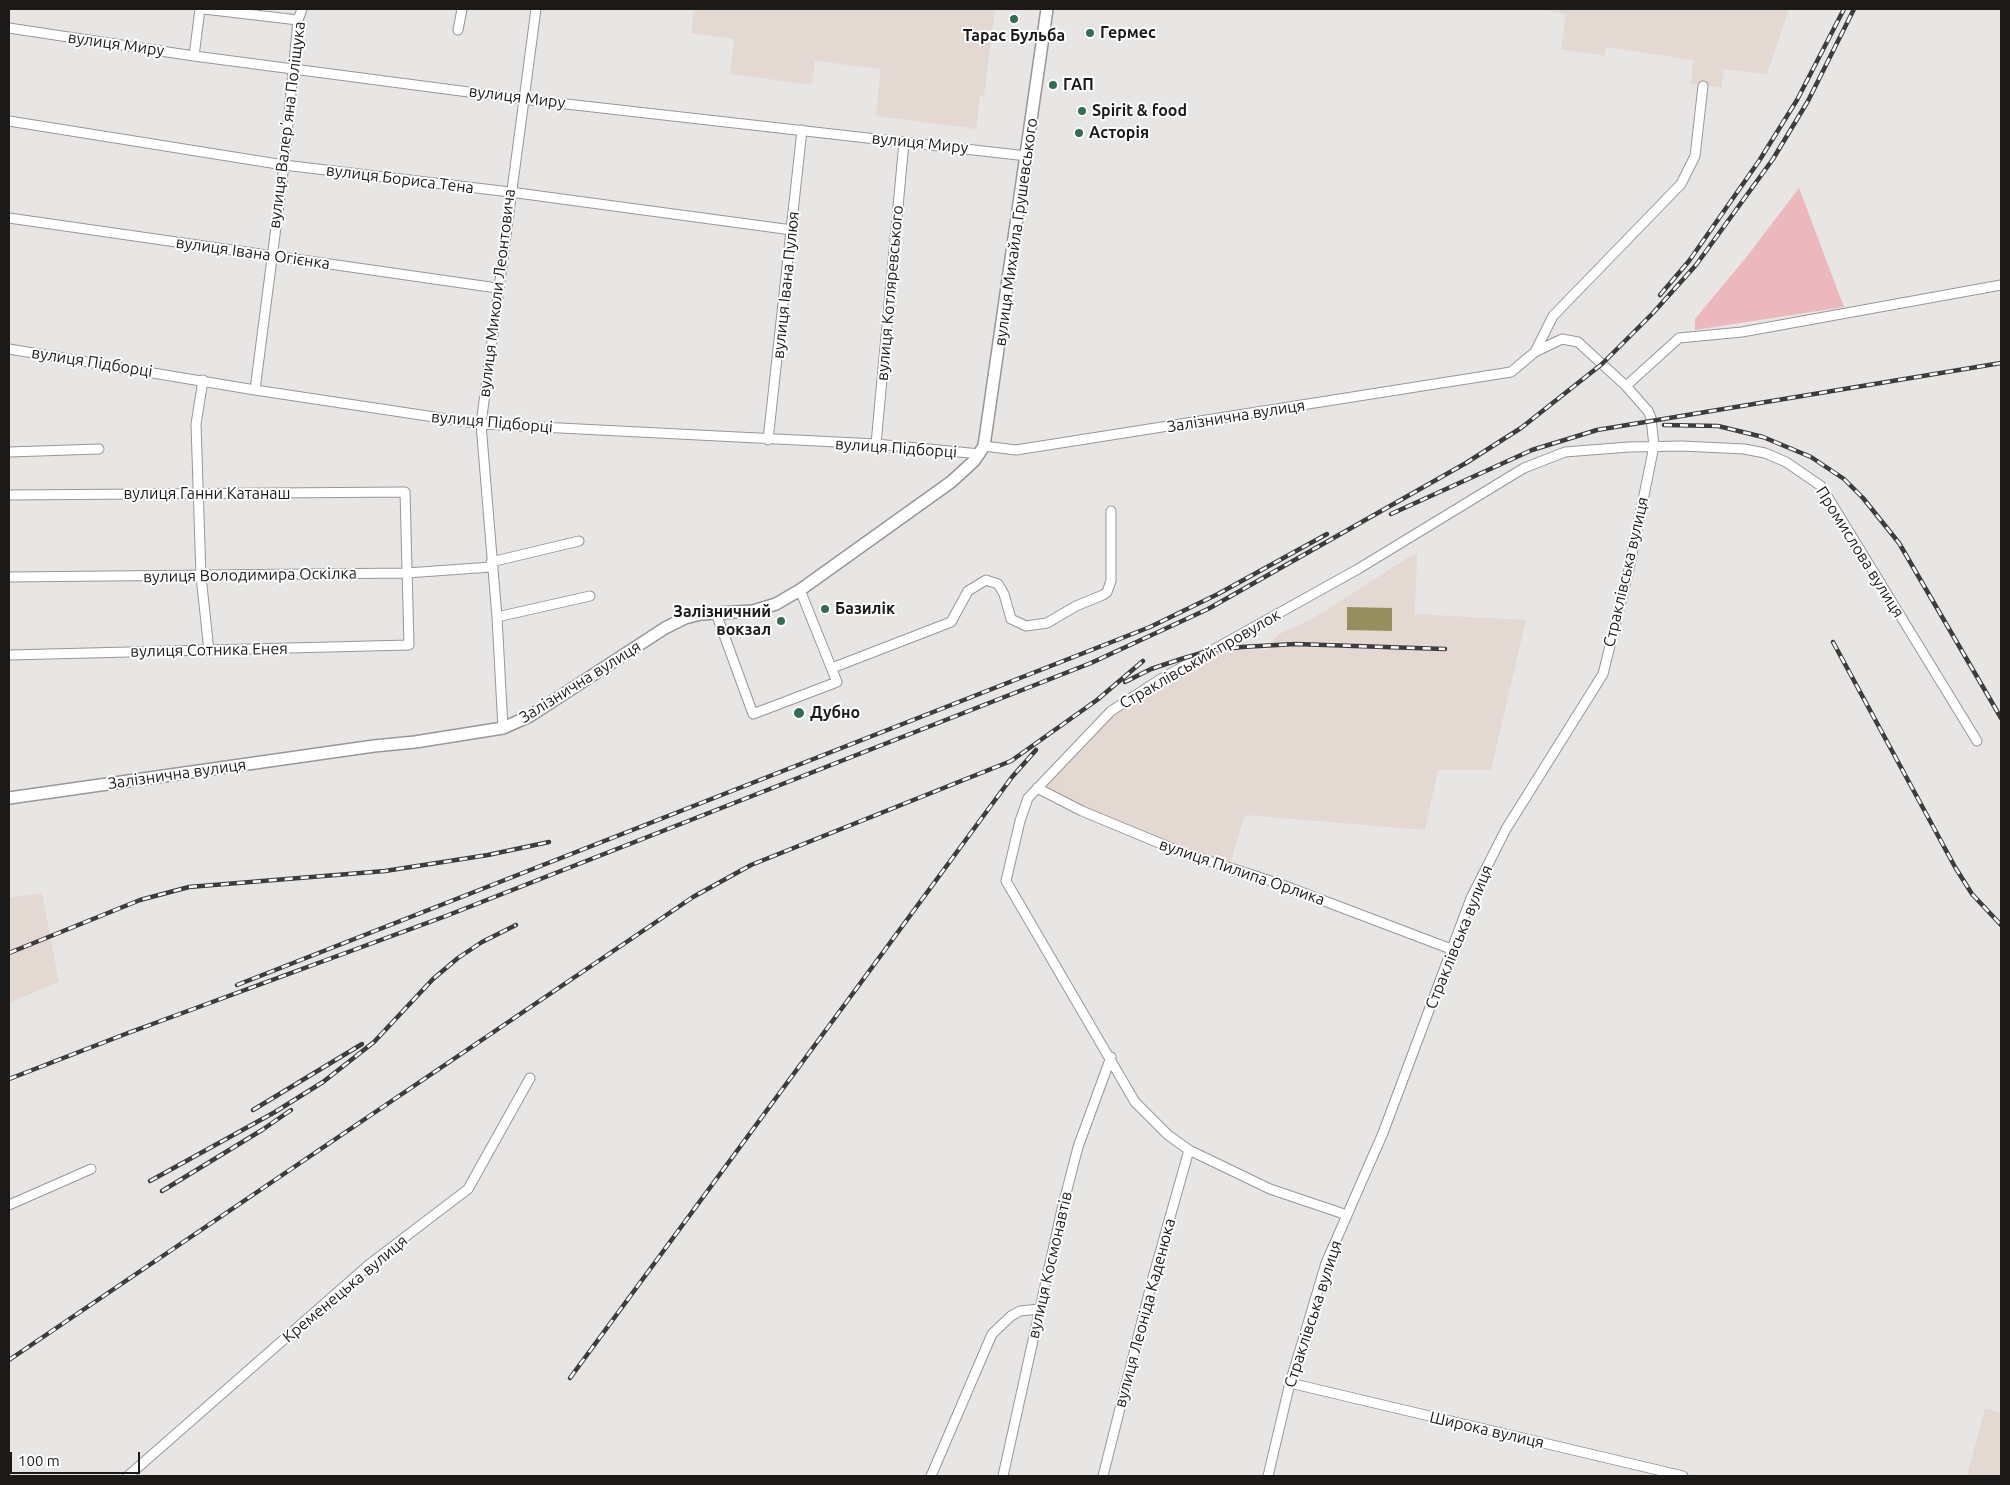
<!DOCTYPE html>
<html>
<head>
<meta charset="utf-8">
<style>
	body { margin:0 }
	#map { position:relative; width:2010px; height:1485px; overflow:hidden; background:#e8e6e4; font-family:Ubuntu,sans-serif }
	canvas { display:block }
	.frame { position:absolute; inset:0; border:10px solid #1b1a19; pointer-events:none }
	.scale { position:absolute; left:10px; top:1452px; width:130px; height:22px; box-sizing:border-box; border:2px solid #1b1a19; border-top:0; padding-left:6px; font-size:15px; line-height:18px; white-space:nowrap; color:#1b1a19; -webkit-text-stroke:4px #fff; paint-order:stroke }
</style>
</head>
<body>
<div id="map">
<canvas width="2010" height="1485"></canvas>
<div class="frame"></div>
<div class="scale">100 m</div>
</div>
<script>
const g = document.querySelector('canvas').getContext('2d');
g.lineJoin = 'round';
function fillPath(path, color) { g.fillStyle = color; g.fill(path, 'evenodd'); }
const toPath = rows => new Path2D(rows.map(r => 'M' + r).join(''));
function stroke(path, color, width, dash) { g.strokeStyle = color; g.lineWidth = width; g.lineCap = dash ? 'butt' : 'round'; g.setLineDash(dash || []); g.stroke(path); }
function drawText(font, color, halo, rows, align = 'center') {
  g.font = font + ' Ubuntu,sans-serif'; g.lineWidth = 4; g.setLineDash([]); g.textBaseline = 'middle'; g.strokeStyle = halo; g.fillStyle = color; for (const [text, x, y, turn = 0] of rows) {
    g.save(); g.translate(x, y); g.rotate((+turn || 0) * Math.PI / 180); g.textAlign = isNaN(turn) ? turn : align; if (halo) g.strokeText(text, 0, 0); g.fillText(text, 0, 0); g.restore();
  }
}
const built = toPath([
	[694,9,995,9,984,96,980,96,976,129,876,116,881,69,815,61,812,85,730,74,734,39,691,33],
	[1538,9,1789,9,1767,74,1724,69,1721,88,1691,84,1693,60,1606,47,1605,56,1561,49,1566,14],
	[1417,552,1415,614,1526,620,1491,770,1438,770,1425,830,1245,815,1229,867,1037,788,1111,711,1214,649,1269,650,1270,645,1279,634,1312,619],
	[42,893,59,982,9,1003,9,898],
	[1985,1408,2001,1413,2001,1476,1967,1476]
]);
const green = toPath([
	[1799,188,1844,307,1695,330,1695,319,1748,255]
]);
const water = toPath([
	[1347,607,1392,608,1392,631,1347,630]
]);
const minor = toPath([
	[204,9,298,20],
	[9,28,194,56,522,99,1027,156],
	[458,30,462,9],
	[194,56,200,9],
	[9,121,284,165,510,192,792,230],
	[9,218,497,288],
	[9,349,255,390,481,424,876,444,980,454],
	[203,380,196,424,201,576,209,651],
	[1626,386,1679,338,1742,332,2001,285],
	[255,390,284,165,298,20,302,9],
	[768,440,802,130],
	[876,444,904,142],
	[984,446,1016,450,1511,372,1535,352,1553,316,1681,184,1695,156,1703,86],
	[9,452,99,449],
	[9,495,405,492,409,645,9,655],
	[491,562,579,541],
	[9,577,407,573,491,567],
	[716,613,753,714,837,682,800,590],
	[497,617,590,596],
	[832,668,951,622,968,591,986,580,998,584,1004,594,1011,619,1026,626,1047,623,1076,606,1103,595,1107,592,1111,581,1111,511],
	[503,728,497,617,481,424,536,9],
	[1037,788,1082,811,1181,852,1277,883,1451,949],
	[9,1205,91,1169],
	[1347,1215,1270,1189,1189,1150,1168,1135,1135,1102,1006,881,1020,821,1028,798,1111,711,1159,680,1358,569,1524,468,1565,452,1629,447,1682,446,1744,449,1765,453,1786,462,1821,486,1977,741],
	[1290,1383,1683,1476],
	[128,1476,371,1263,468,1189,530,1078],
	[931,1476,992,1334,1011,1316,1020,1311,1040,1309],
	[1003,1476,1062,1209,1078,1147,1111,1057],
	[1103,1476,1152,1281,1189,1150],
	[1268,1476,1290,1383,1326,1263,1383,1133,1471,898,1506,829,1603,674,1629,569,1654,446,1651,418,1648,411,1626,386,1578,342,1562,339,1535,352]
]);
const major = toPath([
	[9,798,374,746,415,742,503,728,530,716,665,628,685,618,701,614,753,611,776,604,800,590,951,482,974,461,984,446,1047,9]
]);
const rail = toPath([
	[1660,295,1689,261,1759,161,1797,100,1844,9],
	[1664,425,1718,426,1763,437,1811,457,1844,479,1863,498,1899,543,2001,718],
	[1391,514,1532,450,1597,430,2001,363],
	[1833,642,1955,867,1972,894,2001,925],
	[1125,682,1151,669,1181,659,1208,651,1242,647,1295,644,1445,649],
	[9,953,140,900,189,887,385,871,488,855,549,842],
	[237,985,1150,627,1218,594,1327,534],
	[9,1079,128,1033,446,916,1091,663,1208,609,1466,463,1521,428,1602,364,1653,313,1696,265,1773,159,1808,101,1854,9],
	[253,1110,362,1044],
	[150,1181,275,1112,323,1082,374,1042,433,979,458,958,482,942,516,925],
	[162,1191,262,1130,291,1110],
	[9,1360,693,897,751,865,1011,761,1097,700,1143,661],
	[570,1378,1012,777,1036,750]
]);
const markers = [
	[1014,19,5,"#336c54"],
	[1090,33,5,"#336c54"],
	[1053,85,5,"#336c54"],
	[1082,111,5,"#336c54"],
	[1079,133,5,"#336c54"],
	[825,609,5,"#336c54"],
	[781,621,5,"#336c54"],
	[799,713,6,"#336c54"]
];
const poiNames = [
	["Гермес",1100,33],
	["Тарас Бульба",1014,36,"center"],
	["ГАП",1063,85],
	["Spirit & food",1092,111],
	["Асторія",1089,133],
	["Базилік",835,609],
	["Залізничний",771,612,"right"],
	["вокзал",771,630,"right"],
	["Дубно",810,713]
];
const streetNames = [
	["вулиця Миру",116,44,8],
	["вулиця Миру",517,97,7],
	["вулиця Валерʼяна Поліщука",287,125,-83],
	["вулиця Миру",920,143,6],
	["вулиця Бориса Тена",400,179,7],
	["вулиця Михайла Грушевського",1016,232,-82],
	["вулиця Івана Огієнка",253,253,8],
	["вулиця Івана Пулюя",786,285,-84],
	["вулиця Миколи Леонтовича",497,293,-83],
	["вулиця Котляревського",890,293,-85],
	["вулиця Підборці",92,362,9],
	["Залізнична вулиця",1236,416,-9],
	["вулиця Підборці",492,422,5],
	["вулиця Підборці",896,448,4],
	["вулиця Ганни Катанаш",207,494],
	["Промислова вулиця",1860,552,58],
	["Страклівська вулиця",1626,572,-77],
	["вулиця Володимира Оскілка",250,575,-1],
	["вулиця Сотника Енея",209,650,-1],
	["Страклівський провулок",1200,659,-30],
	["Залізнична вулиця",580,682,-32],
	["Залізнична вулиця",177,774,-8],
	["вулиця Пилипа Орлика",1242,872,19],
	["Страклівська вулиця",1459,937,-68],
	["вулиця Космонавтів",1050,1265,-77],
	["Кременецька вулиця",345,1289,-40],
	["вулиця Леоніда Каденюка",1145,1313,-75],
	["Страклівська вулиця",1313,1314,-72],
	["Широка вулиця",1487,1430,13]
];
fillPath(built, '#e3d9d2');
fillPath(green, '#ecb8bd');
fillPath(water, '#978e5f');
stroke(minor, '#999695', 11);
stroke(major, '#999695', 14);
stroke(minor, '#fff', 9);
stroke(major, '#fff', 11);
stroke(rail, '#3d3c3b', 4.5);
stroke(rail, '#fff', 2.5, [8]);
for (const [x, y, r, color] of markers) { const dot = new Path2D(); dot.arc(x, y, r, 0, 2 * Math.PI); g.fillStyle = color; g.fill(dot); stroke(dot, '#fff', 2); }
drawText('bold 16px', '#1b1a19', '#fff', poiNames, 'left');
drawText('16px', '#1b1a19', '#fff', streetNames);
</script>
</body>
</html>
